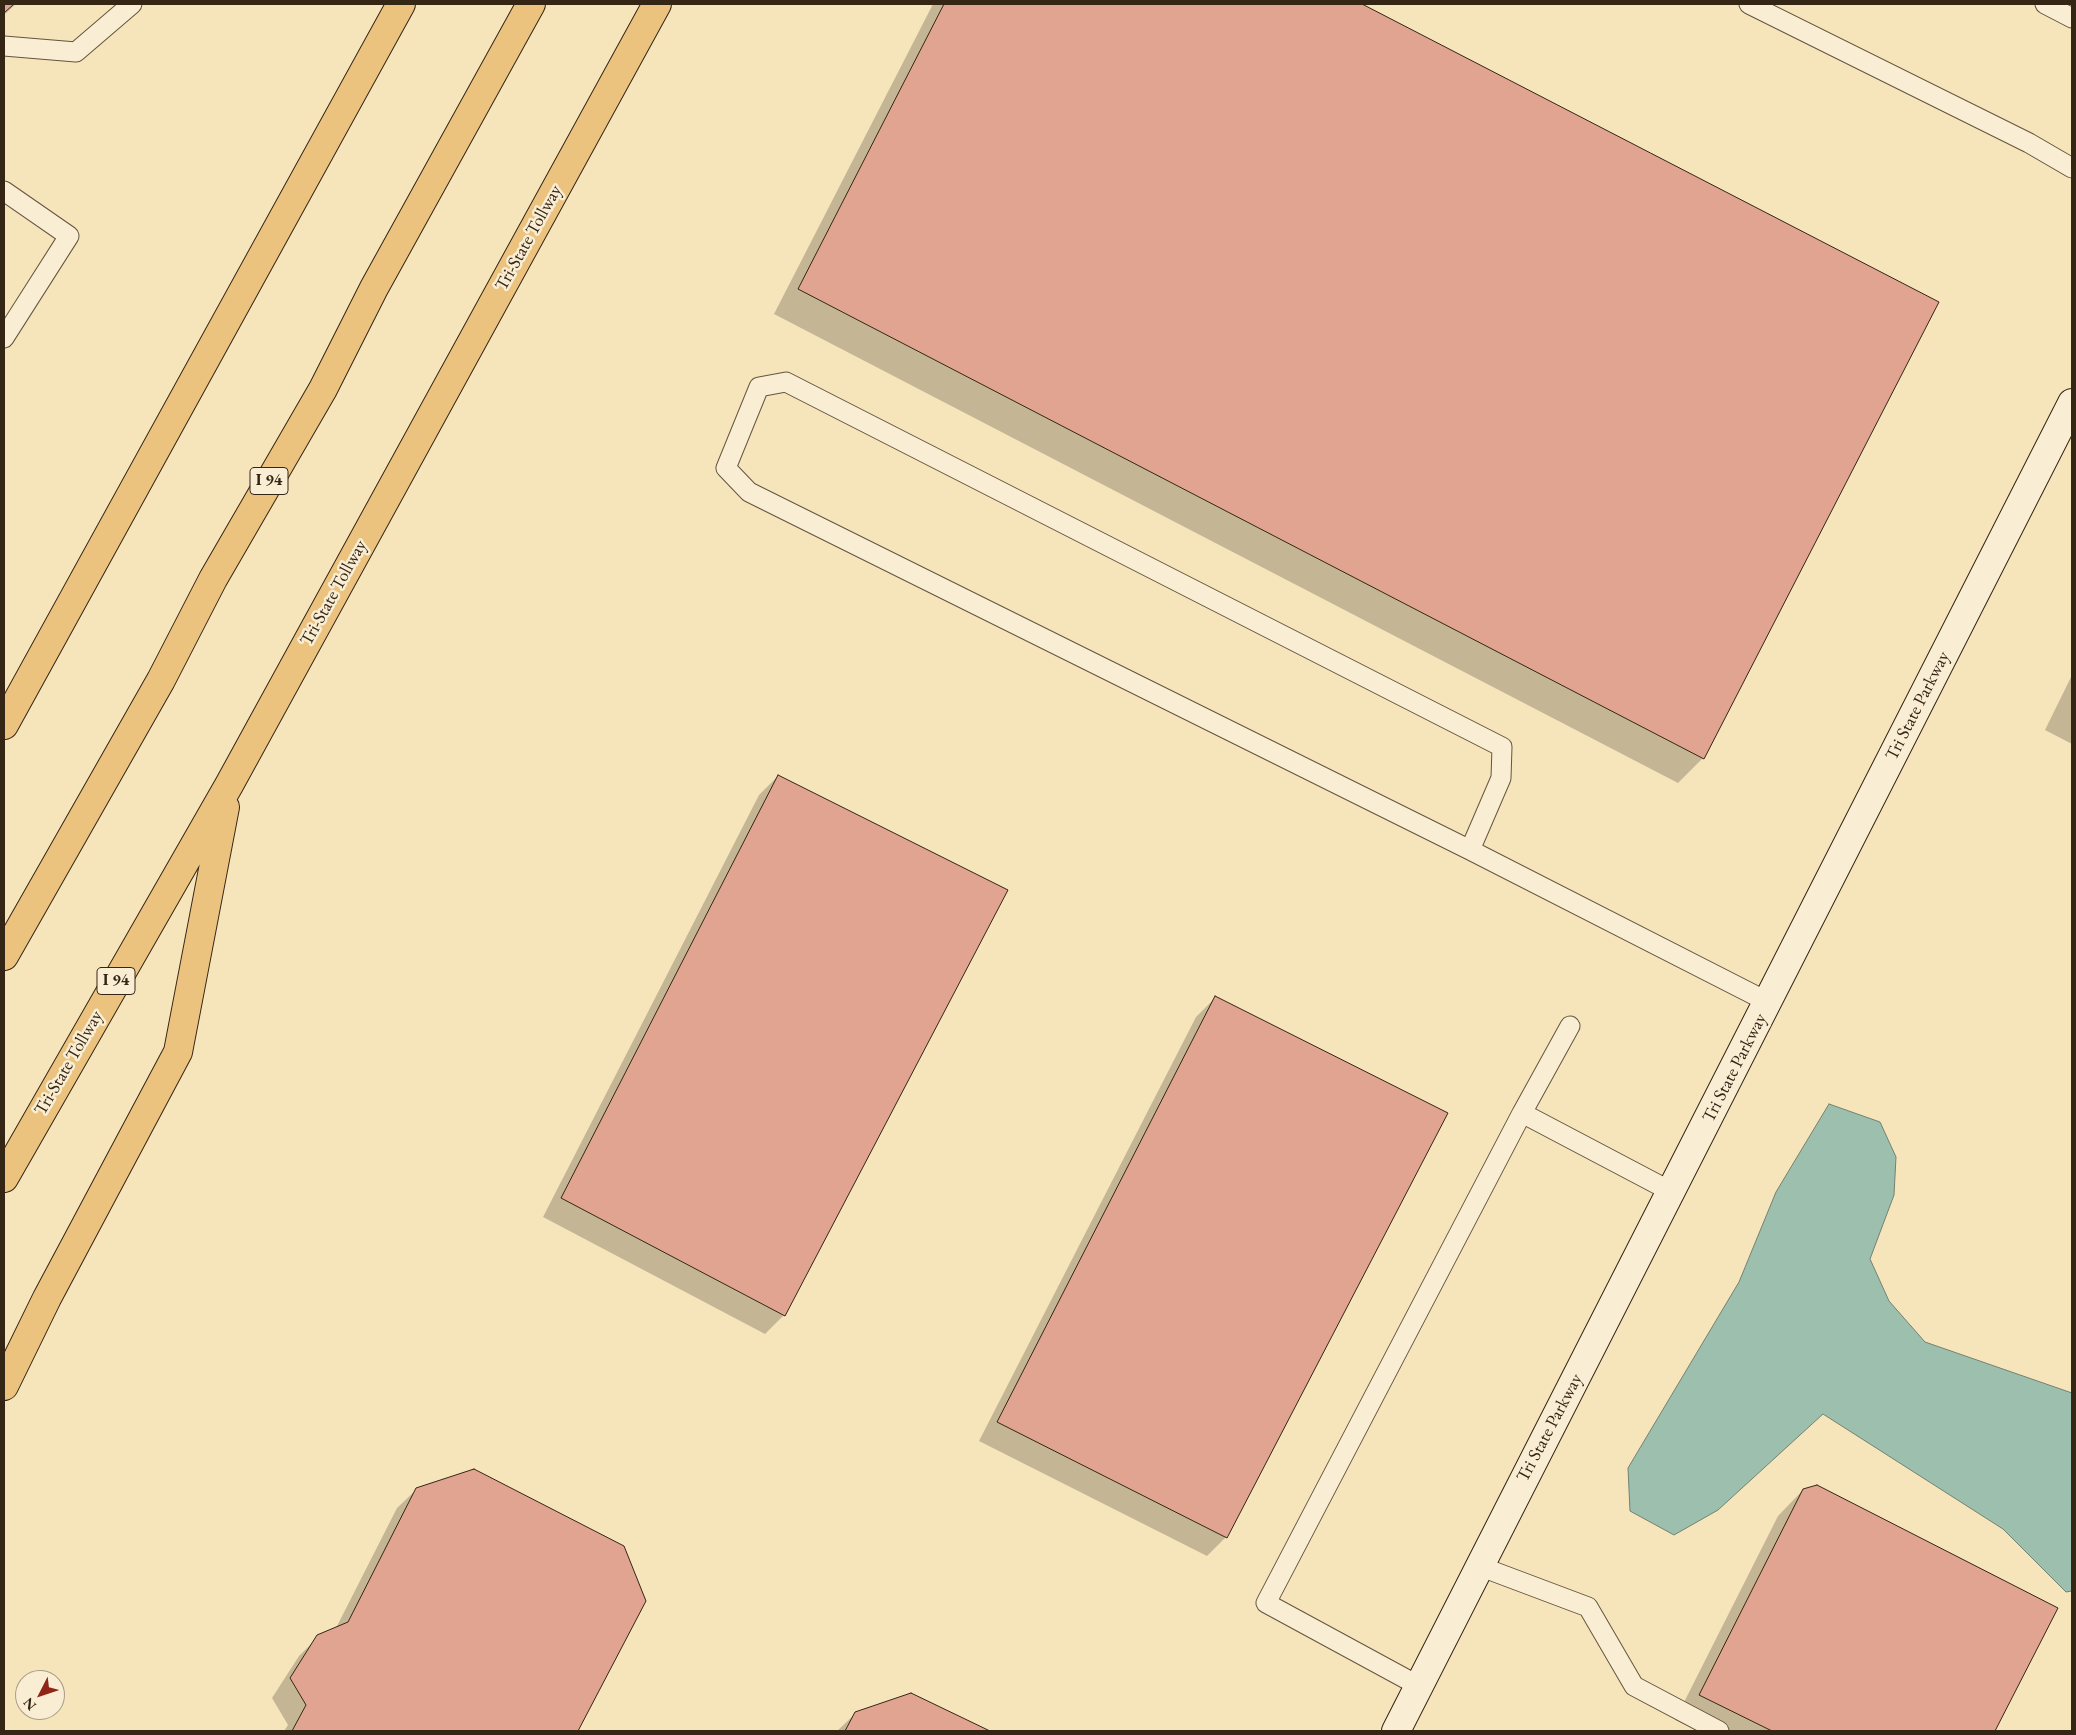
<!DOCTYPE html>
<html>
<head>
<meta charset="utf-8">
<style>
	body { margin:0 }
	#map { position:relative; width:2076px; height:1735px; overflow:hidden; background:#f6e4bb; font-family:"EB Garamond",serif }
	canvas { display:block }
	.frame { position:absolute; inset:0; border:5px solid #342515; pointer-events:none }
	.north { position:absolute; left:15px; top:1670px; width:50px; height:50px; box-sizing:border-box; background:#f9edd3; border:1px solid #aa9d87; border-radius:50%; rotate:229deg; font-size:14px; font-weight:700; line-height:20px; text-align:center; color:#342515 }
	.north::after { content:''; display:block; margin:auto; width:18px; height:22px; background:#8f2418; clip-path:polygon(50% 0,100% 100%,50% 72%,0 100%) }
</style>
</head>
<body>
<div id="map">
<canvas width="2076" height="1735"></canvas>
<div class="frame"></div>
<div class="north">N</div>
</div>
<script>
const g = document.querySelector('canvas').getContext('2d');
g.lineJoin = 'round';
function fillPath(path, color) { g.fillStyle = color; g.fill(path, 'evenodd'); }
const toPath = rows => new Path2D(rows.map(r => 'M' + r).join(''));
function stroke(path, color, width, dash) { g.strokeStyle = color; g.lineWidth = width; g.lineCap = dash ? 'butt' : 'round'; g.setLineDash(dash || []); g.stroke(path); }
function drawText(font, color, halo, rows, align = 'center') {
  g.font = font + ' "EB Garamond",serif'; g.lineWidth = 5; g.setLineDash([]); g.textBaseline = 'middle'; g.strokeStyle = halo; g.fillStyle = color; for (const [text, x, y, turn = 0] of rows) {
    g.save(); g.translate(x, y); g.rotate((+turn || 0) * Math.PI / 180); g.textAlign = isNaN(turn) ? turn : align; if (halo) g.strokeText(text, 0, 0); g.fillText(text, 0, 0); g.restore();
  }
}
const water = toPath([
	[1829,1104,1880,1122,1896,1157,1894,1195,1870,1259,1889,1301,1925,1342,2072,1393,2072,1591,2066,1592,2003,1529,1823,1414,1718,1510,1674,1535,1630,1511,1628,1468,1739,1282,1776,1192,1829,1104]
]);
const shadow = toPath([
	[4,4,16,4,4,15],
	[933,4,1359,4,1937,303,1703,758,1678,783,774,314],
	[2072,675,2072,744,2045,730],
	[778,776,784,1315,765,1334,543,1217,759,795],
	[1215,998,1226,1537,1207,1556,979,1441,1196,1017],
	[417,1489,645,1601,577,1731,284,1731,288,1725,272,1698,299,1656,318,1637,336,1628,397,1508],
	[1803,1490,2056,1609,1994,1731,1698,1731,1675,1720,1778,1516],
	[911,1694,987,1731,837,1731,856,1713]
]);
const building = toPath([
	[4,4,14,4,4,13,4,4],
	[944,4,1362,4,1939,302,1704,759,798,289,944,4],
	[778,775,1008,890,785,1316,561,1198,778,775],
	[1215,996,1448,1113,1227,1538,997,1422,1215,996],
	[474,1469,624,1546,646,1601,578,1731,292,1731,306,1705,290,1678,317,1635,348,1622,416,1488,474,1469],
	[1817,1485,2058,1608,1995,1731,1772,1731,1699,1695,1803,1489,1817,1485],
	[911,1693,990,1731,845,1731,855,1712,911,1693]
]);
const lane = toPath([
	[1749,4,2029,143,2072,168],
	[2045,4,2072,18],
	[4,46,76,52,132,4],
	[4,191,69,236,4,338],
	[1470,850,1501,778,1502,747,786,382,759,387,726,468,749,492,1470,850,1768,1002],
	[1522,1113,1570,1026],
	[1479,1566,1588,1607,1634,1686,1719,1731],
	[1419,1686,1266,1603,1522,1113,1672,1192]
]);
const secondary = toPath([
	[1396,1731,2072,403]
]);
const highway = toPath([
	[4,725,401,4],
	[4,956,161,680,213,579,323,389,374,288,531,4],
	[4,1178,229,785,657,4],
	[4,1386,47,1298,178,1052,225,807]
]);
const shields = [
	[269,481,38],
	[116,981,38]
];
const shieldNames = [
	["I 94",269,481],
	["I 94",116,981]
];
const streetNames = [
	["Tri-State Tollway",529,238,-61],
	["Tri-State Tollway",334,593,-61],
	["Tri State Parkway",1918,706,-63],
	["Tri-State Tollway",69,1063,-60],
	["Tri State Parkway",1735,1068,-63],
	["Tri State Parkway",1550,1428,-62]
];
fillPath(water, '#9dbfae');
stroke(water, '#738171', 1);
fillPath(shadow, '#0003');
fillPath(building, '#e0a490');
stroke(building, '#342515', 1);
stroke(lane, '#64553e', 21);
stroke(secondary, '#342515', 30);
stroke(highway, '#342515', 30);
stroke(lane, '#f9edd3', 19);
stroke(secondary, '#f9edd3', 28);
stroke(highway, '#ebc27e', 28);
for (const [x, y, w] of shields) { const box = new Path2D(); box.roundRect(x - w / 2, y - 13.5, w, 27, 4); g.fillStyle = '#f9edd3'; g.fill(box); stroke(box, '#342515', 1); }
drawText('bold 16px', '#342515', null, shieldNames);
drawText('18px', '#342515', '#f9edd3', streetNames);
</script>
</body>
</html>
